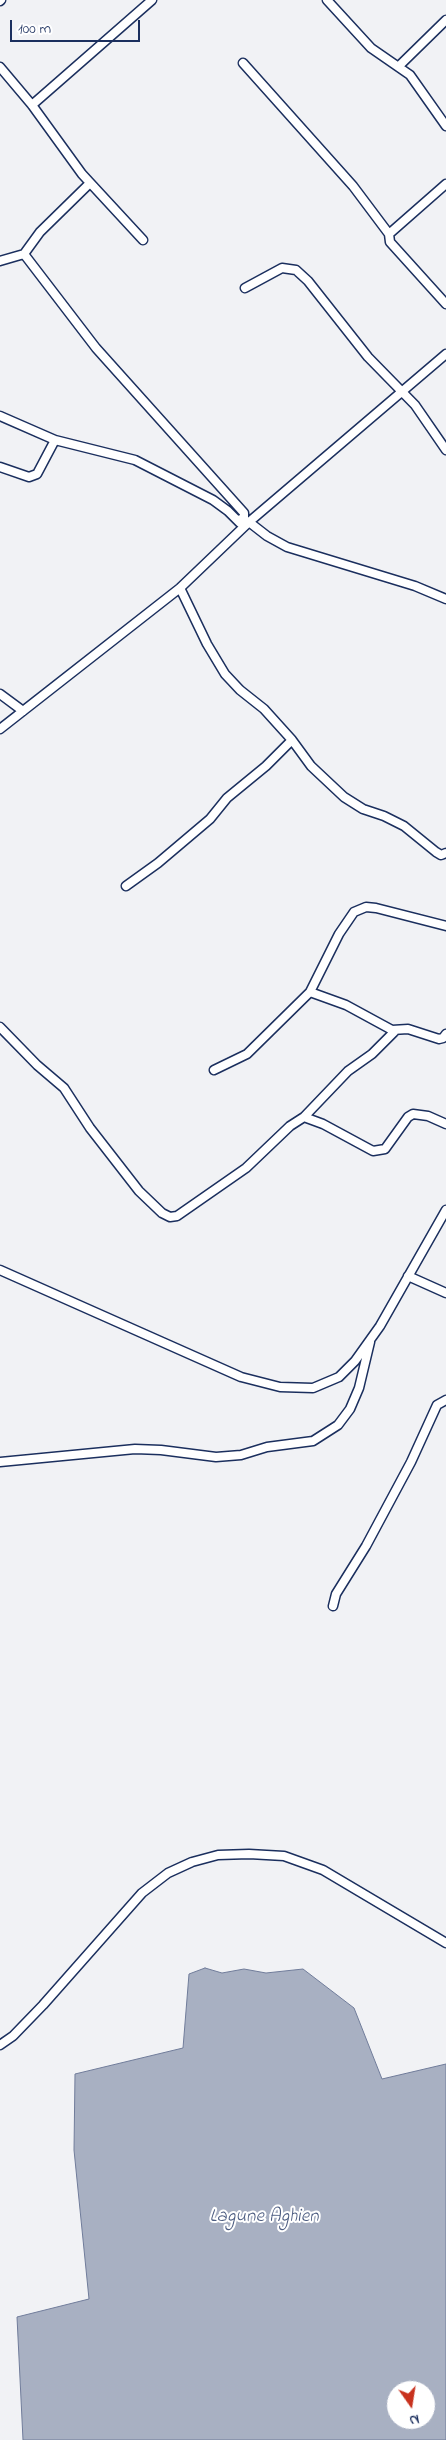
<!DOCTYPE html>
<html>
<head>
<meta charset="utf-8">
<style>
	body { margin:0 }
	#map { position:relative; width:446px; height:2440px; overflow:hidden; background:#f1f2f5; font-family:"Indie Flower",sans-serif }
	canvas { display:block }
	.north { position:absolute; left:386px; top:2380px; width:50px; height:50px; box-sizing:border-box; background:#fff; border:1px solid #a4acbf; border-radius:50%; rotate:167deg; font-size:14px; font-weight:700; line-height:20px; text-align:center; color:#1b2f5e }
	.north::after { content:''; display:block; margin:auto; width:18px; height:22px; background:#c8321e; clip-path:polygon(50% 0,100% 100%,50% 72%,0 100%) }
	.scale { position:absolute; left:10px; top:20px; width:130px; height:22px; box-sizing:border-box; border:2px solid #1b2f5e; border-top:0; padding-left:6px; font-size:15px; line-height:18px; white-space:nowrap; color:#1b2f5e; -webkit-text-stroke:4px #fff; paint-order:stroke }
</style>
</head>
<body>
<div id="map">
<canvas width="446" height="2440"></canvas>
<div class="north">N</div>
<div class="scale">100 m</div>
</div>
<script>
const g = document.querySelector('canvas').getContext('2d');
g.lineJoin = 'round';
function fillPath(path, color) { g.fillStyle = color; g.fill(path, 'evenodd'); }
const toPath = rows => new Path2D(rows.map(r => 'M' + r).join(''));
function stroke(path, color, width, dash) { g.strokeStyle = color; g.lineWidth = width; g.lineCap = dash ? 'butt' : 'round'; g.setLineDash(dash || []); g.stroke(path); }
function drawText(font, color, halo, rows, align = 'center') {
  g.font = font + ' "Indie Flower",sans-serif'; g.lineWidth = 4; g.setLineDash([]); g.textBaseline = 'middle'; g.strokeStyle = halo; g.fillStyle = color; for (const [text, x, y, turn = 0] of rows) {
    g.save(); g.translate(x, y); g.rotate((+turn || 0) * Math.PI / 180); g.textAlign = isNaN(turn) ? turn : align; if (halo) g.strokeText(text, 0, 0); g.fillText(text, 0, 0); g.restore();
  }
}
const water = toPath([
	[205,1968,222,1973,244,1969,266,1973,303,1969,354,2008,382,2079,446,2064,446,2440,23,2440,17,2317,89,2299,74,2150,75,2074,183,2048,189,1974,205,1968],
	[396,2390,426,2390,426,2420,396,2420,396,2390]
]);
const minor = toPath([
	[327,0,371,48,410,75,446,126],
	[0,1,1,0],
	[243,63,353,186,389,234],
	[399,66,446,20],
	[0,67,32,105,82,174,143,240],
	[32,105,152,0],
	[446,184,389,234,390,242,446,304],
	[24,254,96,348,244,513,244,518,238,520],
	[0,261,24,254,40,232,90,183],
	[245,288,282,268,296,270,308,281,368,357,415,405,446,450],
	[0,416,55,440,135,460,213,500,228,511,240,523],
	[0,467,29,477,37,474,55,440],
	[249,522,267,536,287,547,415,586,446,599],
	[180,588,207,644,225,674,240,690,264,709,292,740,311,766,344,797,363,809,384,816,404,826,436,852,441,855,446,853],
	[0,694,23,711],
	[0,729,180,588,249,522,446,354],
	[126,886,158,863,210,819,227,798,266,766,292,740],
	[310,992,346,1005,392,1030,408,1029,439,1039,443,1038,446,1034],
	[0,1027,37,1065,64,1088,90,1128,139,1191,162,1213,170,1217,177,1216,246,1168,290,1126,304,1117,323,1124,373,1151,385,1149,408,1117,413,1114,428,1116,446,1124],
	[214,1070,247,1054,310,992,339,934,354,912,366,907,376,908,446,926],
	[304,1117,348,1071,372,1054,396,1030],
	[0,1270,241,1377,280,1387,313,1388,339,1377,355,1361,380,1326,446,1210],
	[408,1276,446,1293],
	[0,1462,135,1449,161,1450,216,1457,241,1455,267,1447,313,1441,338,1425,350,1409,359,1388,370,1342],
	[333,1606,336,1594,366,1546,411,1462,437,1405,446,1400],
	[0,2045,13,2036,43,2005,142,1893,168,1873,192,1862,218,1855,249,1854,284,1856,323,1870,446,1943]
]);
const waterNames = [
	["Lagune Aghien",264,2218]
];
fillPath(water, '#a8b0c2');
stroke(water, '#707c9a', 1);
stroke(minor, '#1b2f5e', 11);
stroke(minor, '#fff', 8);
drawText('italic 19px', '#4c5c81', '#fff', waterNames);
</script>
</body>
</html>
